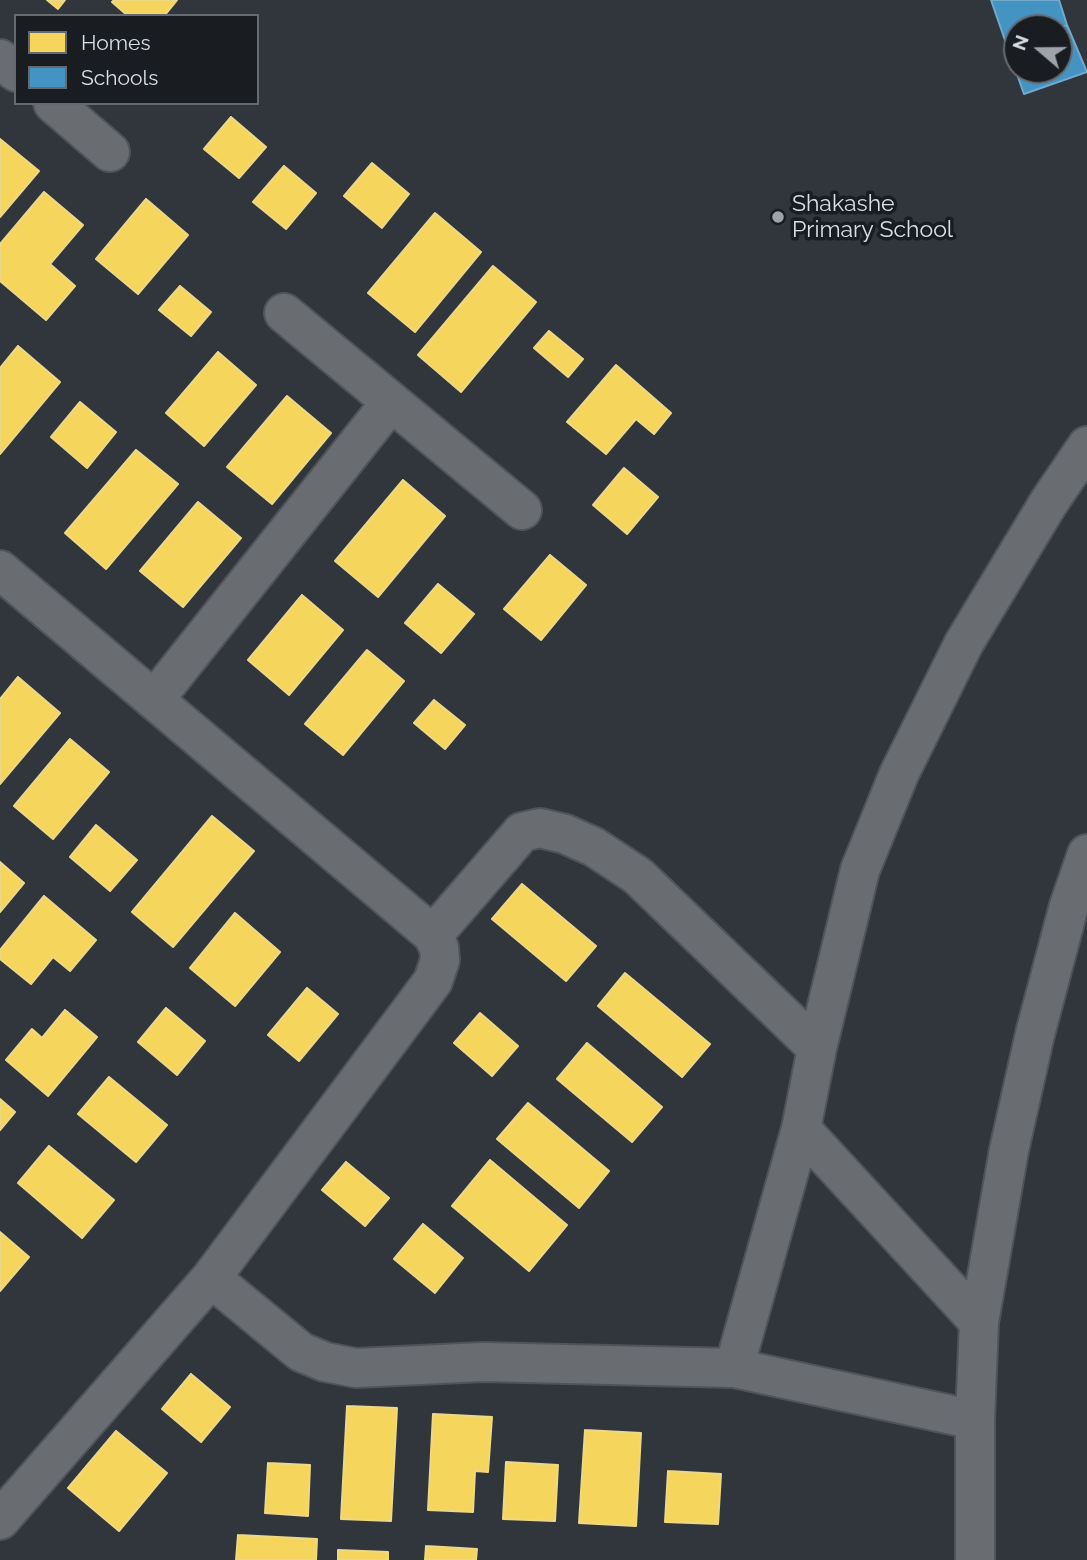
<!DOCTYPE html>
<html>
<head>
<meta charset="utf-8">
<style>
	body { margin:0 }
	#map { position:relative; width:1087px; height:1560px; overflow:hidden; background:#31363c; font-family:Raleway,sans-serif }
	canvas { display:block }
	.legend { position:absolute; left:14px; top:14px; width:245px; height:91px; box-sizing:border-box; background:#191d22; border:2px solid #656a70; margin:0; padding:9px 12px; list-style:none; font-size:21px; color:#d8dee5 }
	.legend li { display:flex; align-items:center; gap:14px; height:35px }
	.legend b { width:35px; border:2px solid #656a70 }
	.north { position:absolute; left:1003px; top:14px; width:70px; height:70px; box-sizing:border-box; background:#191d22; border:2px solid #656a70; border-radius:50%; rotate:290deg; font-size:19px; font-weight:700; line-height:28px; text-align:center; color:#d8dee5 }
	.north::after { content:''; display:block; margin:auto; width:24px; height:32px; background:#9ea3aa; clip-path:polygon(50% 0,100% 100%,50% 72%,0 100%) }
</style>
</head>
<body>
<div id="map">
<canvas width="1087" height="1560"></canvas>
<ul class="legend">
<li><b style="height:19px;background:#f6d55c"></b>Homes</li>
<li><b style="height:19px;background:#4393c3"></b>Schools</li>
</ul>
<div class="north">N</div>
</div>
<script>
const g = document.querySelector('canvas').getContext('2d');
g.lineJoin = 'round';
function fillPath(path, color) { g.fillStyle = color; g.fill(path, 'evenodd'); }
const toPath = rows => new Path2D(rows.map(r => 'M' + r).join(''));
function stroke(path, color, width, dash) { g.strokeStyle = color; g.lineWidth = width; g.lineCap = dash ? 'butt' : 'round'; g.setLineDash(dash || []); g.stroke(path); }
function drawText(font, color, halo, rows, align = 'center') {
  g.font = font + ' Raleway,sans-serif'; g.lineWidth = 7; g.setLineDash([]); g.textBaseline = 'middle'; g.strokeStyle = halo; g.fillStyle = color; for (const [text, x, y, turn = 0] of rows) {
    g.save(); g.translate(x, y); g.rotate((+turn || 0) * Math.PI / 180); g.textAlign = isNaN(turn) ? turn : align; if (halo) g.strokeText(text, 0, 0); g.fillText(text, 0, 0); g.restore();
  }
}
const homes = toPath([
	[47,0,65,0,58,9,47,0],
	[114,0,177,0,164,16,128,16,112,2,114,0],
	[231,117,266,147,239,178,204,149,231,117],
	[0,139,39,171,0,217,0,139],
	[372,163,409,194,382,228,344,196,372,163],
	[284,166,316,193,286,229,253,202,284,166],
	[44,192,83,225,50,264,75,286,46,320,0,281,0,244,44,192],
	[146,199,188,235,138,294,96,259,146,199],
	[435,213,481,252,415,332,368,293,435,213],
	[493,266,536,302,461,392,418,355,493,266],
	[180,286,211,312,191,336,159,310,180,286],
	[549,331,583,359,568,377,534,348,549,331],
	[18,346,60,382,0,454,0,368,18,346],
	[218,352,256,385,204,446,166,413,218,352],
	[616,365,671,413,654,434,636,419,606,454,567,422,616,365],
	[287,396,331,433,272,504,227,467,287,396],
	[80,402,116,432,87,468,51,437,80,402],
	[136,450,178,484,106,569,65,533,136,450],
	[624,468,658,497,627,534,593,505,624,468],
	[403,480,445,516,378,597,335,561,403,480],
	[198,502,241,538,183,607,140,571,198,502],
	[550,555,586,585,541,640,504,609,550,555],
	[438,584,474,614,441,653,405,623,438,584],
	[302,595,343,630,289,695,248,660,302,595],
	[367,650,404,681,343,755,305,724,367,650],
	[18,677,60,713,0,784,0,699,18,677],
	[434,700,465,725,445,749,414,723,434,700],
	[70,739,109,772,53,839,14,806,70,739],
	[212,816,254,851,173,947,132,912,212,816],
	[96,825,137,860,110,891,70,857,96,825],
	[0,862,24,883,0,912,0,862],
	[522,884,596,946,566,981,492,919,522,884],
	[44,896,96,940,70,971,53,957,31,984,0,959,0,950,44,896],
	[235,913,280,952,235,1006,190,968,235,913],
	[625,973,710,1044,682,1077,598,1006,625,973],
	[307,988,338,1014,299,1061,268,1035,307,988],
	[166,1008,205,1041,177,1075,138,1042,166,1008],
	[65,1010,97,1037,48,1096,6,1060,32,1029,42,1038,65,1010],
	[480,1013,518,1046,492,1076,454,1043,480,1013],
	[587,1043,662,1107,632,1142,557,1079,587,1043],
	[109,1077,167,1125,136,1162,78,1114,109,1077],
	[0,1099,15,1112,0,1130,0,1099],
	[528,1103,609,1171,579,1208,497,1139,528,1103],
	[49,1146,114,1200,82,1238,18,1183,49,1146],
	[490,1160,567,1225,529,1271,452,1206,490,1160],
	[346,1162,389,1198,365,1226,322,1190,346,1162],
	[423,1224,463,1258,435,1293,394,1259,423,1224],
	[0,1232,29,1257,0,1291,0,1232],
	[191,1374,230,1407,201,1442,162,1409,191,1374],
	[347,1406,397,1408,391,1521,341,1519,347,1406],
	[433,1414,492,1417,488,1472,475,1471,473,1512,428,1510,433,1414],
	[585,1430,641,1433,636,1526,579,1523,585,1430],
	[116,1431,167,1473,119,1531,68,1488,116,1431],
	[506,1462,558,1465,555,1521,503,1519,506,1462],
	[268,1463,310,1465,308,1516,265,1513,268,1463],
	[668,1471,721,1474,718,1524,665,1522,668,1471],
	[238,1535,317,1539,316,1560,236,1560,238,1535],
	[426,1546,477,1549,476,1560,425,1560,426,1546],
	[338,1550,388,1552,388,1560,338,1560,338,1550]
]);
const schools = toPath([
	[991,0,1059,0,1067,25,1058,28,1017,28,1017,43,1007,46,991,0],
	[1067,25,1087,72,1024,94,1007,46,1017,43,1017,70,1059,70,1058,28,1067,25]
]);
const minor = toPath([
	[0,59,16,72],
	[53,103,110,152],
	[284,313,522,510],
	[0,570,433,935,439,948,440,960,433,981,211,1278,0,1520],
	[154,700,391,402],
	[433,935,522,832,540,828,565,834,594,847,638,876,817,1048],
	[801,1129,979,1322],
	[211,1278,301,1352,325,1362,356,1368,483,1362,734,1368,975,1420],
	[734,1368,801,1129,817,1048,860,870,899,774,964,643,1049,502,1087,446]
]);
const tertiary = toPath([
	[975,1560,975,1420,979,1322,1009,1150,1035,1034,1069,906,1087,854]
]);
const markers = [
	[778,217,7,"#9ea3aa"]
];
const poiNames = [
	["Shakashe",792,204],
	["Primary School",792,230]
];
fillPath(homes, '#f6d55c');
stroke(homes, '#edd885', 2);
fillPath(schools, '#4393c3');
stroke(schools, '#70aacd', 2);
stroke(minor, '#505459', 42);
stroke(tertiary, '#505459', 42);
stroke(minor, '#696d72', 38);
stroke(tertiary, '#696d72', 38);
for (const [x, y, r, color] of markers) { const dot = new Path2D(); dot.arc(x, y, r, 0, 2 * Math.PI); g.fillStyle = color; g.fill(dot); stroke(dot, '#191d22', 2.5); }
drawText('23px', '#d8dee5', '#191d22', poiNames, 'left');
</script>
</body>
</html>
